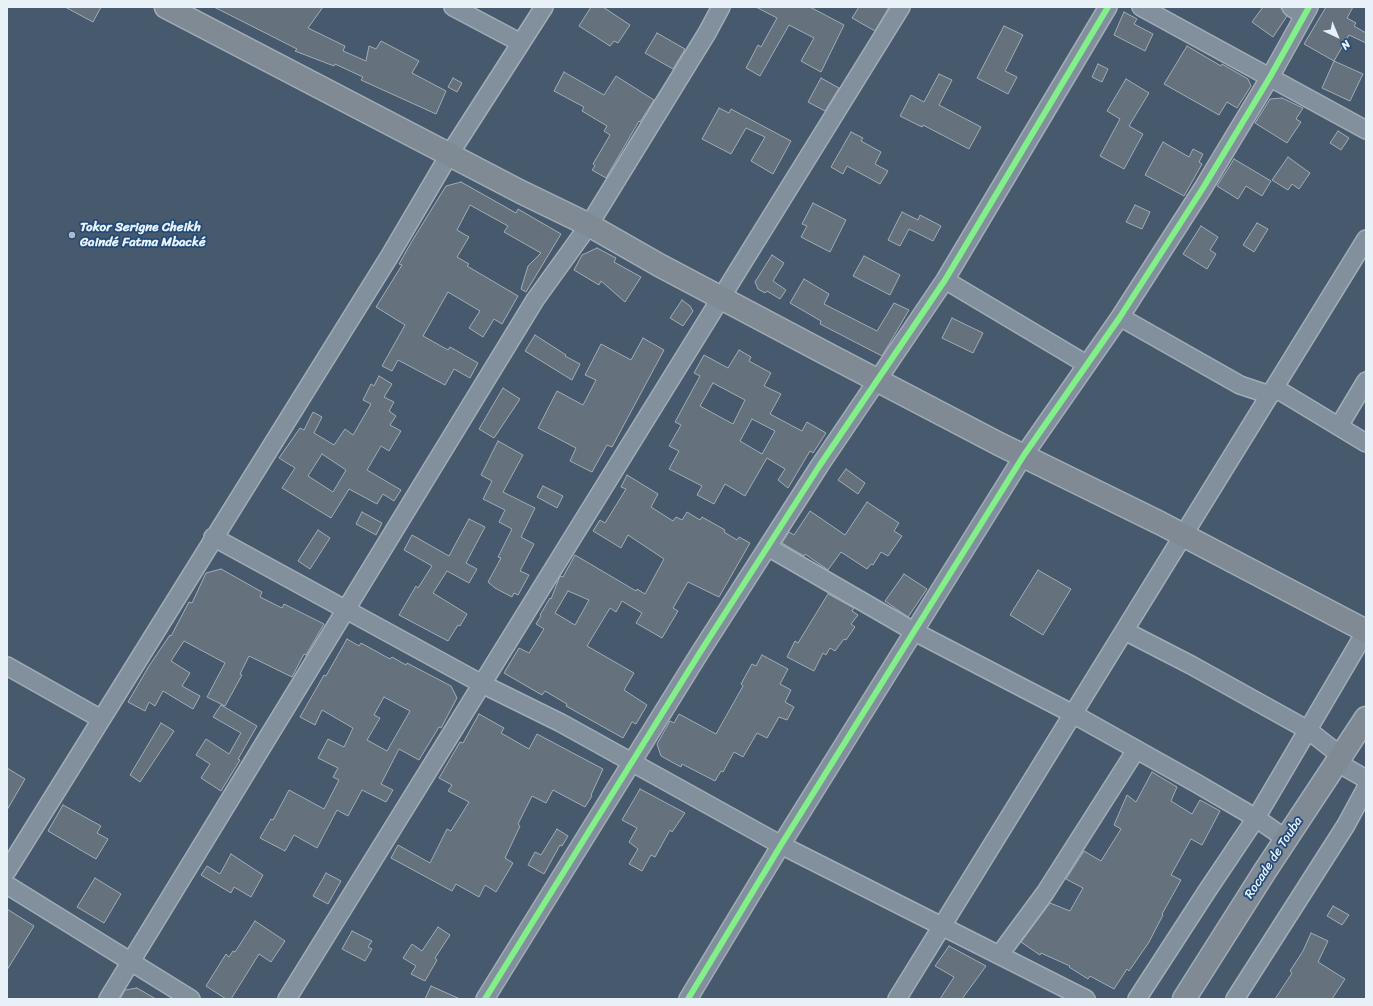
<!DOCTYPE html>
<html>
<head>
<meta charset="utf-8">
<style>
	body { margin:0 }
	#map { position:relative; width:1373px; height:1006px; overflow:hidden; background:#46596d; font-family:Sriracha,sans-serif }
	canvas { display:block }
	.frame { position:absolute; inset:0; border:8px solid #e8f1f8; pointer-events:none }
	.north { position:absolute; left:1317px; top:16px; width:40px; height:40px; -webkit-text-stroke:3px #1f4a7a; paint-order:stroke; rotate:136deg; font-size:11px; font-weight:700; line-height:16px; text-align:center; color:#e8f1f8 }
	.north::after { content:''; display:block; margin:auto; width:14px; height:18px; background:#e8f1f8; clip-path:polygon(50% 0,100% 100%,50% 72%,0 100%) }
</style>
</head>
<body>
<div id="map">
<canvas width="1373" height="1006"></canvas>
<div class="frame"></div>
<div class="north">N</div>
</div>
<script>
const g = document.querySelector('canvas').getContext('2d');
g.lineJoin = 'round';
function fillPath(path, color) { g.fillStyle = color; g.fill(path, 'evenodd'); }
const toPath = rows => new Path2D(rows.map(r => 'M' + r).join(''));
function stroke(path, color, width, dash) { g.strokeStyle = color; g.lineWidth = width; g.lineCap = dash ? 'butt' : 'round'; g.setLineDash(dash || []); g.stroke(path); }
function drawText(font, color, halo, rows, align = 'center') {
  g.font = font + ' Sriracha,sans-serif'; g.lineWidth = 3.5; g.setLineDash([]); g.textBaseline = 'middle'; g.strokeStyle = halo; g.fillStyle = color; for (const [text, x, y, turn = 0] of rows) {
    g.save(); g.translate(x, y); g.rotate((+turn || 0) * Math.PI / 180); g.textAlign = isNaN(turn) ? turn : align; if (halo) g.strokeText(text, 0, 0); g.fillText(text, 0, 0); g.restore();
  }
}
const building = toPath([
	[65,7,101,7,93,22,65,7],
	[214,7,323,7,308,28,345,46,343,51,366,61,369,46,376,49,381,41,419,61,412,73,446,91,436,114,361,80,363,77,335,64,334,66,295,51,297,49,214,7],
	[591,7,603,7,630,25,618,43,614,41,610,46,579,26,591,7],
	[756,7,810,7,844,25,821,72,801,61,814,38,789,25,760,76,746,68,758,45,761,47,777,18,756,7],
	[859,7,889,7,875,31,852,18,859,7],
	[1263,7,1280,7,1287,16,1273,37,1252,22,1263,7],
	[1326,7,1353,7,1347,18,1356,23,1354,26,1366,33,1366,43,1349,35,1334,61,1304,44,1326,7],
	[1124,12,1137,19,1134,24,1153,34,1145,51,1114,35,1124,12],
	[1004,26,1023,35,1005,71,1017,77,1008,94,977,78,1004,26],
	[657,33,685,49,673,69,645,53,657,33],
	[1187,46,1221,66,1222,64,1248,79,1251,86,1237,108,1227,102,1219,115,1164,84,1187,46],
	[1334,61,1363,74,1350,101,1322,88,1334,61],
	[1098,64,1108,69,1102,82,1092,77,1098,64],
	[564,72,604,95,616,76,654,100,640,122,639,121,606,178,592,170,595,166,593,164,610,135,604,131,607,126,582,111,584,107,554,91,564,72],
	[939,74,952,80,939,105,981,127,969,149,923,125,922,127,900,116,911,95,924,102,939,74],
	[453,78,462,83,457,92,448,87,453,78],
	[821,78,839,88,825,111,808,102,821,78],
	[1126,79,1149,93,1129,126,1143,134,1124,169,1100,156,1120,119,1107,111,1126,79],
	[1282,98,1303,108,1296,119,1301,122,1287,143,1255,123,1270,99,1282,98],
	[719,108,729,113,731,109,791,141,773,174,751,161,765,137,746,128,731,154,702,139,719,108],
	[1338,131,1349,138,1341,150,1330,143,1338,131],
	[851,132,863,138,861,141,881,152,875,164,888,171,880,184,847,166,843,174,831,167,851,132],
	[1163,142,1189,157,1193,149,1203,154,1199,162,1202,164,1184,196,1145,175,1163,142],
	[1288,157,1310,173,1299,189,1292,184,1288,190,1272,180,1288,157],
	[1234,159,1271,181,1262,196,1246,186,1238,199,1217,186,1234,159],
	[461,182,516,213,518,209,561,234,526,292,521,289,528,266,541,253,504,232,508,226,470,205,457,230,469,237,457,257,469,264,467,266,518,296,502,324,494,319,483,337,469,328,480,311,448,292,423,336,448,350,450,347,478,363,470,378,454,369,445,385,398,360,392,371,382,366,405,325,376,307,402,265,399,264,412,241,446,186,461,182],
	[813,203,846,220,830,252,801,237,807,226,802,224,813,203],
	[1135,205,1150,212,1142,229,1126,222,1135,205],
	[902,212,918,220,920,215,941,226,933,241,909,229,900,246,888,240,902,212],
	[1257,223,1268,229,1254,252,1243,245,1257,223],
	[1201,226,1218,237,1210,250,1216,254,1207,269,1183,254,1201,226],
	[597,248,616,258,614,262,641,277,625,302,601,281,599,285,574,270,582,255,597,248],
	[772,255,784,263,773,281,786,290,780,299,767,291,765,293,758,289,755,282,772,255],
	[864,256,900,275,890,295,853,276,864,256],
	[804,279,829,294,824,304,877,331,894,303,909,310,882,356,820,324,821,321,790,303,804,279],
	[682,300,690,306,693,311,683,326,670,318,682,300],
	[952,318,983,333,973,353,942,338,952,318],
	[535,335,566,355,565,356,580,364,572,380,525,351,535,335],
	[643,338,664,350,612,447,607,445,592,472,570,461,576,448,538,428,557,391,583,405,596,380,585,375,601,344,631,360,643,338],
	[739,350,751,357,749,361,771,373,764,386,781,394,770,414,802,431,807,422,826,433,813,453,810,451,788,488,778,480,785,469,767,458,745,496,725,484,714,504,697,495,702,486,669,469,679,451,669,446,681,425,675,422,700,376,694,373,704,355,728,368,739,350],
	[713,383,745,400,733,424,700,406,713,383],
	[752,419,775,431,762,454,740,441,752,419],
	[379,376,392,384,384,397,394,402,389,411,396,416,390,425,401,431,389,451,381,446,367,470,401,490,394,501,383,494,377,504,349,489,331,518,282,488,295,468,279,458,300,428,304,430,313,412,322,417,314,433,334,445,345,429,353,435,371,404,363,400,371,384,374,386,379,376],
	[322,454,346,470,333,492,308,476,322,454],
	[503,388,520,399,494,438,479,429,503,388],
	[498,441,523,455,503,492,535,508,521,537,534,544,520,571,529,575,518,595,514,593,512,597,495,588,488,582,501,558,498,557,512,529,499,522,505,510,483,499,492,481,481,475,498,441],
	[846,469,865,483,858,494,838,480,846,469],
	[627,475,658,494,651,507,673,521,676,517,682,520,687,512,700,520,702,517,725,530,724,532,737,540,739,537,750,543,719,597,688,582,673,608,678,611,662,638,636,623,642,613,622,601,616,612,610,608,587,646,634,673,624,690,647,705,636,724,632,722,623,738,566,706,567,704,545,691,542,695,504,673,519,648,529,653,544,629,536,624,541,616,540,615,550,598,551,599,560,576,563,577,575,555,636,591,637,589,645,594,664,559,628,535,621,548,593,531,600,520,605,523,626,489,621,487,627,475],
	[568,591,589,600,575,625,555,613,568,591],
	[543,486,563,496,557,508,537,497,543,486],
	[867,502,899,523,894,531,902,536,888,556,881,552,873,565,871,564,867,569,841,552,828,570,805,554,804,556,782,543,789,532,794,535,810,511,845,535,867,502],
	[362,512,382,523,376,535,356,524,362,512],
	[469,519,485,527,466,563,477,569,469,583,447,571,433,593,467,614,460,626,458,625,448,641,399,615,416,586,418,588,432,566,404,550,412,535,449,556,469,519],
	[318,530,330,538,310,569,298,561,318,530],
	[221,569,262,592,260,597,282,608,284,604,324,624,306,655,304,654,292,677,249,656,240,674,242,675,225,706,207,697,225,663,184,641,171,661,190,673,182,686,200,696,193,709,163,691,155,706,149,702,145,711,128,702,149,666,170,635,171,636,189,602,192,603,206,573,221,569],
	[1038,570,1071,589,1043,635,1010,615,1038,570],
	[904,574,927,589,908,617,885,601,904,574],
	[828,594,854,608,852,611,858,615,851,624,855,627,846,640,844,639,835,651,830,648,826,655,823,653,814,671,787,657,795,641,798,643,828,594],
	[347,639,359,646,361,643,390,659,392,657,406,665,407,663,451,686,457,698,441,728,439,727,419,760,399,749,381,784,393,790,386,802,362,790,348,816,337,810,317,848,294,835,285,851,260,838,271,819,273,820,289,790,324,809,339,780,333,777,338,768,318,758,328,739,344,747,353,728,322,710,315,725,300,717,324,675,326,676,347,639],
	[384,697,410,711,387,751,367,740,380,718,374,715,384,697],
	[762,655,788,669,780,684,791,690,785,702,794,707,787,720,779,717,767,738,757,733,743,757,734,752,723,772,721,771,715,781,682,764,681,767,661,756,657,744,670,721,674,723,679,714,716,734,743,686,741,684,752,664,756,666,762,655],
	[221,705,257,726,238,759,240,760,221,791,201,778,210,764,196,755,206,739,229,754,241,733,213,717,221,705],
	[479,714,504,728,501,733,529,749,537,734,603,769,591,795,592,796,585,807,553,790,546,803,532,796,518,824,520,826,505,858,513,863,496,892,485,885,479,897,456,884,452,891,391,858,398,845,430,863,447,829,451,831,469,802,448,791,452,785,439,778,460,742,463,743,479,714],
	[161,723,174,731,140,782,130,775,161,723],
	[7,768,25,779,7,810,7,768],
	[1152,772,1177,787,1171,801,1192,814,1200,800,1220,811,1202,845,1191,839,1171,875,1181,880,1162,914,1163,915,1149,942,1129,971,1127,969,1114,989,1090,976,1088,979,1069,967,1070,966,1041,953,1040,955,1021,942,1050,903,1070,911,1083,888,1066,879,1084,851,1101,861,1121,829,1114,825,1127,795,1136,802,1152,772],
	[640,789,685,813,672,832,670,830,655,857,651,855,642,871,629,864,638,849,629,842,637,828,622,820,640,789],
	[63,805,101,826,97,833,108,839,96,859,48,831,63,805],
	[557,829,568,836,562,846,560,845,544,874,528,865,535,852,541,855,557,829],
	[231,854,263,875,251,897,234,887,231,893,201,875,207,866,220,874,231,854],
	[326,873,341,881,328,904,313,896,326,873],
	[95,878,121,894,104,923,77,907,95,878],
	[1333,906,1349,915,1342,925,1327,916,1333,906],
	[7,909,34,926,7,970,7,909],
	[255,921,285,941,271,962,259,954,231,999,226,999,206,986,226,954,229,957,233,951,235,952,255,921],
	[438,927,450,935,435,958,437,960,425,981,411,974,416,966,403,958,412,944,422,951,438,927],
	[352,931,372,941,368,947,372,949,365,961,342,949,352,931],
	[1311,933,1328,941,1318,962,1345,979,1332,999,1275,999,1292,973,1290,971,1303,951,1311,933],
	[949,946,986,966,962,999,940,999,954,977,935,966,949,946],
	[431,986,460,999,425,999,431,986],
	[137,988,156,999,120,999,125,990,137,988]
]);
const minor = toPath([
	[453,7,521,43],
	[1141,7,1366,130],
	[1291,7,1304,16],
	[945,280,1086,364],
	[1120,317,1240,385,1270,395],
	[1275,388,1366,443],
	[1339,426,1366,381],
	[213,537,482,684,561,723,781,845,1086,999],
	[768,547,915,632,1073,714,1196,783,1256,818,1286,839],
	[1125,631,1191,665,1308,730,1341,756],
	[7,666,101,719],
	[1338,763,1366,779],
	[7,871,389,257,449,155,544,7],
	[7,885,191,999],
	[1000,954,1045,893,1136,750],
	[108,999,535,300,589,225,707,33,721,7],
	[287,999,901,7],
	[485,999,699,654,820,465,945,280,1108,7],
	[688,999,781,845,1024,455,1120,317,1203,188,1270,77,1309,7],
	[897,999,1366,239],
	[1137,999,1207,891,1256,818,1366,631],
	[1235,999,1346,825,1366,788]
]);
const major = toPath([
	[166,7,521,192,589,225,659,265,827,354,999,444,1160,523,1366,631],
	[1184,999,1265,871,1366,718]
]);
const cycleway = toPath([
	[485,999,699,654,820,465,945,280,1108,7],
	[688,999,781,845,1024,455,1120,317,1203,188,1270,77,1309,7]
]);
const markers = [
	[72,235,4,"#afbcc7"]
];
const poiNames = [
	["Tokor Serigne Cheikh",80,228],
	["Gaindé Fatma Mbacké",80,243]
];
const streetNames = [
	["Rocade de Touba",1274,858,-57]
];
fillPath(building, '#65717c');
stroke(building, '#a2acb7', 1);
stroke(minor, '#a2acb7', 20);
stroke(major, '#a2acb7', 25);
stroke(minor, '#828f9c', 17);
stroke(major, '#7f8a95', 22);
stroke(cycleway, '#82f089', 6);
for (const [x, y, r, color] of markers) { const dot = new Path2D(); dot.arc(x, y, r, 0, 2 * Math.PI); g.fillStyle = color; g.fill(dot); stroke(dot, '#1f4a7a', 1.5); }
drawText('bold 13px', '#e8f1f8', '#1f4a7a', poiNames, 'left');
drawText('13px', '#e8f1f8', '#1f4a7a', streetNames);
</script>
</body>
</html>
